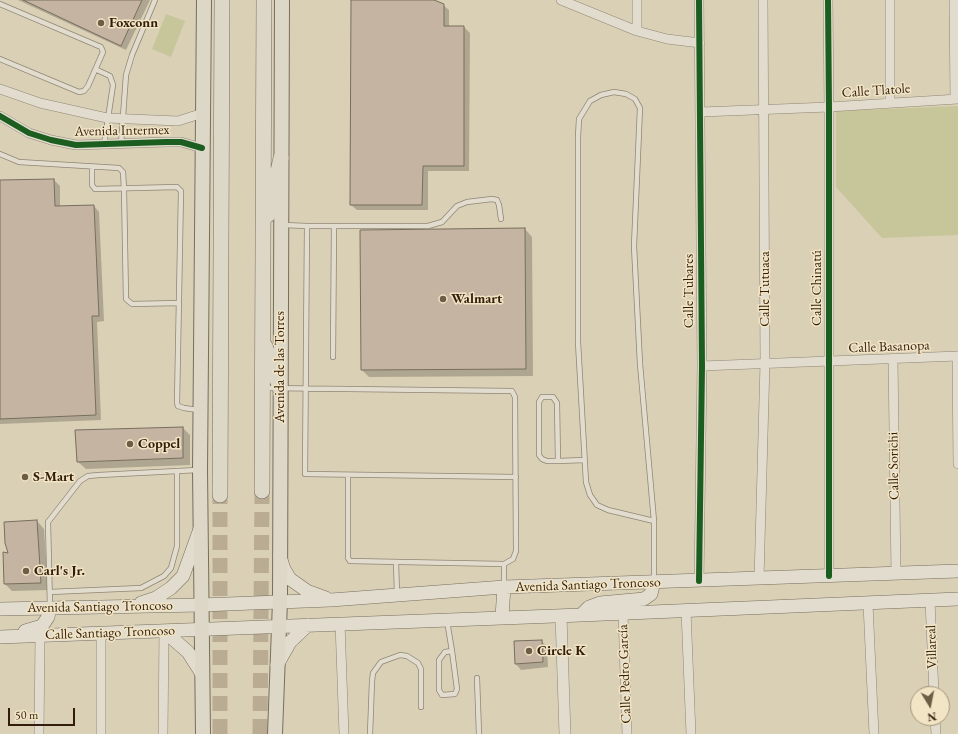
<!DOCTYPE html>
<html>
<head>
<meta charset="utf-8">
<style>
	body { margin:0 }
	#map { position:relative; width:958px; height:734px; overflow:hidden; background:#dad0b5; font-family:"EB Garamond",serif }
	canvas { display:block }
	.north { position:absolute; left:910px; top:686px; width:40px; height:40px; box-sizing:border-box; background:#f1e5c5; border:1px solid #a5957a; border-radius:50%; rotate:170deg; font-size:11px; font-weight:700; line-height:16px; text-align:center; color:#331d0a }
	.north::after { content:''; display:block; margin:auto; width:14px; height:18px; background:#6d5c46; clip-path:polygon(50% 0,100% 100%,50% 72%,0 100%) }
	.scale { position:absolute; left:8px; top:708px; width:67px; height:18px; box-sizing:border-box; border:2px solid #331d0a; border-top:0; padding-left:5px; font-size:12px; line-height:14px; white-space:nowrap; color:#331d0a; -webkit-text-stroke:3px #f1e5c5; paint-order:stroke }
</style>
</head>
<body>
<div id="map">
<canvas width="958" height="734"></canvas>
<div class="north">N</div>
<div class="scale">50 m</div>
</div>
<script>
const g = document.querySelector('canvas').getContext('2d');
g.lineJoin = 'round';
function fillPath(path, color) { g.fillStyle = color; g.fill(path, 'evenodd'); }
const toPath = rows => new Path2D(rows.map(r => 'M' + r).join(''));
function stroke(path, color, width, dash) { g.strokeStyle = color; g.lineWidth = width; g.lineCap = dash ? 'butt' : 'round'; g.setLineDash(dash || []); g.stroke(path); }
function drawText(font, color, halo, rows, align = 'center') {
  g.font = font + ' "EB Garamond",serif'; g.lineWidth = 3; g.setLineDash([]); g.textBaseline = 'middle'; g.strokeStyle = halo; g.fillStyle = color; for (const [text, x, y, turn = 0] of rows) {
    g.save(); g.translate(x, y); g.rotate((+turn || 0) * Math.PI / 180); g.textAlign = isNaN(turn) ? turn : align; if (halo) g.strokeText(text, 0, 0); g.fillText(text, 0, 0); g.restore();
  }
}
const green = toPath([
	[166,14,185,21,171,57,152,49],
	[958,106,958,235,882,238,836,187,836,111]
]);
const shadow = toPath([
	[18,0,150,0,126,50],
	[352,0,432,0,443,5,449,10,449,27,464,27,470,33,469,171,428,171,428,210,357,210,351,205],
	[54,180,60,186,60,207,94,206,99,212,104,321,97,322,101,420,0,424,0,181],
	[525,229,532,237,533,376,369,377,362,370],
	[183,428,190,435,190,465,86,469,78,462],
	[37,521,44,529,48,590,12,591,5,584,4,553,9,554],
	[541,641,547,646,548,667,521,670,516,664,515,642]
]);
const building = toPath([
	[23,0,142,0,121,46,23,0],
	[351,0,434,0,444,4,444,26,464,26,464,166,423,166,422,205,350,205,351,0],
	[54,179,55,206,94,205,99,316,92,316,96,415,0,419,0,180,54,179],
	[525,228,526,369,361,370,360,230,525,228],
	[183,427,183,458,77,462,75,430,183,427],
	[37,520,41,583,4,584,3,552,8,553,5,543,4,522,37,520],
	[542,640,543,662,515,664,514,641,542,640]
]);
const trunkTunnel = toPath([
	[220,734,220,495],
	[260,734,262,491]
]);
const service = toPath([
	[0,4,101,47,103,52,88,86,84,91,79,92,0,59],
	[97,70,110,76,113,85,104,145],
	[121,144,126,75,132,55,155,0],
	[0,154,19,162,119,168,123,172,124,189,126,299,132,304,179,303],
	[92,168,92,185,95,189,177,187,181,191,177,403,178,406,184,408,198,410],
	[283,225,307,226,305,474,516,477],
	[307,226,428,226,442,222,457,206,467,202,492,199,497,200,499,205,501,219],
	[333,357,334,226],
	[265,388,512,391,515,397,516,551,513,559,504,564,504,585],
	[558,461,557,403,553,397,542,397,539,402,539,455,542,459,547,461,558,461,584,460],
	[348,475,348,558,350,561,504,564],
	[654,521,608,510,597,505,590,495,586,482,578,342,578,137,579,119,590,101,601,95,614,92,626,94,635,99,640,108,634,246,640,364,654,521,654,580],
	[396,562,397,594],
	[50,592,141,588,164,576,171,568,177,546,177,471],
	[50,607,48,522,80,481,88,476,99,475,198,470],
	[447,621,452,651,457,689,455,694,442,695,439,690,439,660,445,652,452,651],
	[477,678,479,734],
	[370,734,372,681,373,673,381,662,400,655,407,656,418,663,421,669,421,707]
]);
const minor = toPath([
	[561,0,637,31,667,39,700,43],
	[637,0,637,31],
	[699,0,702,366,699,581],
	[828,0,829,107,829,576],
	[890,0,890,102],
	[954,0,955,99],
	[0,89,40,103,107,118,178,121,203,113],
	[701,112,829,107,958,99],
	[0,116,29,133,51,140,76,145,166,142,181,142,202,148],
	[957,356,958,464],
	[893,359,896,574],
	[702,366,958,356],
	[759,579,765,363,763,0],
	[930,600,934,694],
	[868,604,874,734],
	[686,611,691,734],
	[623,614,627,734],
	[340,623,344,734],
	[101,633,101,734],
	[935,718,936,734],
	[39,734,40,635],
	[163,734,164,631]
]);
const tertiary = toPath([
	[561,616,565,734]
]);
const secondary = toPath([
	[280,557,284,569,290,579,307,591,326,598],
	[141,603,156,598,171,588,183,576,200,529],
	[0,609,201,605,331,600,504,587,958,571],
	[581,615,589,607,600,603,644,599,651,594,654,582],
	[502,617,504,587],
	[25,631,42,626,48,617,50,608],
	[164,631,188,652,202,674],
	[0,637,581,615,958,599],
	[277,665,290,642,308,625]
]);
const primary = toPath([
	[203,734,200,470,204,0],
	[275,734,280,601,282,0]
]);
const trunk = toPath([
	[268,215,281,158],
	[265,346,280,388],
	[262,491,264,0],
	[220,495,222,0]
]);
const cycleway = toPath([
	[699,0,702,366,699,581],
	[828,0,829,107,829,576],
	[0,116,29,133,51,140,76,145,166,142,181,142,202,148]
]);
const markers = [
	[101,23,4,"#6d5c46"],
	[443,299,4,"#6d5c46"],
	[130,444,4,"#6d5c46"],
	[25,477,4,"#6d5c46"],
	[26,571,4,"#6d5c46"],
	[529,651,4,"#6d5c46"]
];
const poiNames = [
	["Foxconn",109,23],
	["Walmart",451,299],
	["Coppel",138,444],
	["S-Mart",33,477],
	["Carl's Jr.",34,571],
	["Circle K",537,651]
];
const streetNames = [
	["Calle Tlatole",876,91,-4],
	["Avenida Intermex",122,131,-1],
	["Calle Chinatú",817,288,-90],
	["Calle Tutuaca",765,289,-90],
	["Calle Tubares",689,291,-90],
	["Calle Basanopa",889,347,-2],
	["Avenida de las Torres",280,367,-90],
	["Calle Sorichi",894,466,-91],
	["Avenida Santiago Troncoso",588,585,-2],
	["Avenida Santiago Troncoso",100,607,-1],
	["Calle Santiago Troncoso",110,633,-2],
	["Villareal",932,647,-92],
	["Calle Pedro García",625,674,-92]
];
fillPath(green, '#c7c69b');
fillPath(shadow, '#0003');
fillPath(building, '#c6b4a2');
stroke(building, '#776e5e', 1);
stroke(trunkTunnel, '#b9ac93', 15, [15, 8]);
stroke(service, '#8f8675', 6);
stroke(minor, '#8f8675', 10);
stroke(tertiary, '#8f8675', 12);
stroke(secondary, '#776e5e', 14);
stroke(primary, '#776e5e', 16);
stroke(trunk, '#776e5e', 16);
stroke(service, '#e2dcce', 4.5);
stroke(minor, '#e2dcce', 9);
stroke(tertiary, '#e2dcce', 11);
stroke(secondary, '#e2dcce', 13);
stroke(primary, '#ddd7c7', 14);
stroke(trunk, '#ddd7c7', 15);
stroke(cycleway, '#1b5e20', 6);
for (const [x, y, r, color] of markers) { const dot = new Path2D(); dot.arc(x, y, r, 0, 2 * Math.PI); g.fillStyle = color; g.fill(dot); stroke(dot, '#f1e5c5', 1.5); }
drawText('bold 14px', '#331d0a', '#f1e5c5', poiNames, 'left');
drawText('14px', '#331d0a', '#f1e5c5', streetNames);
</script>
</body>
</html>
